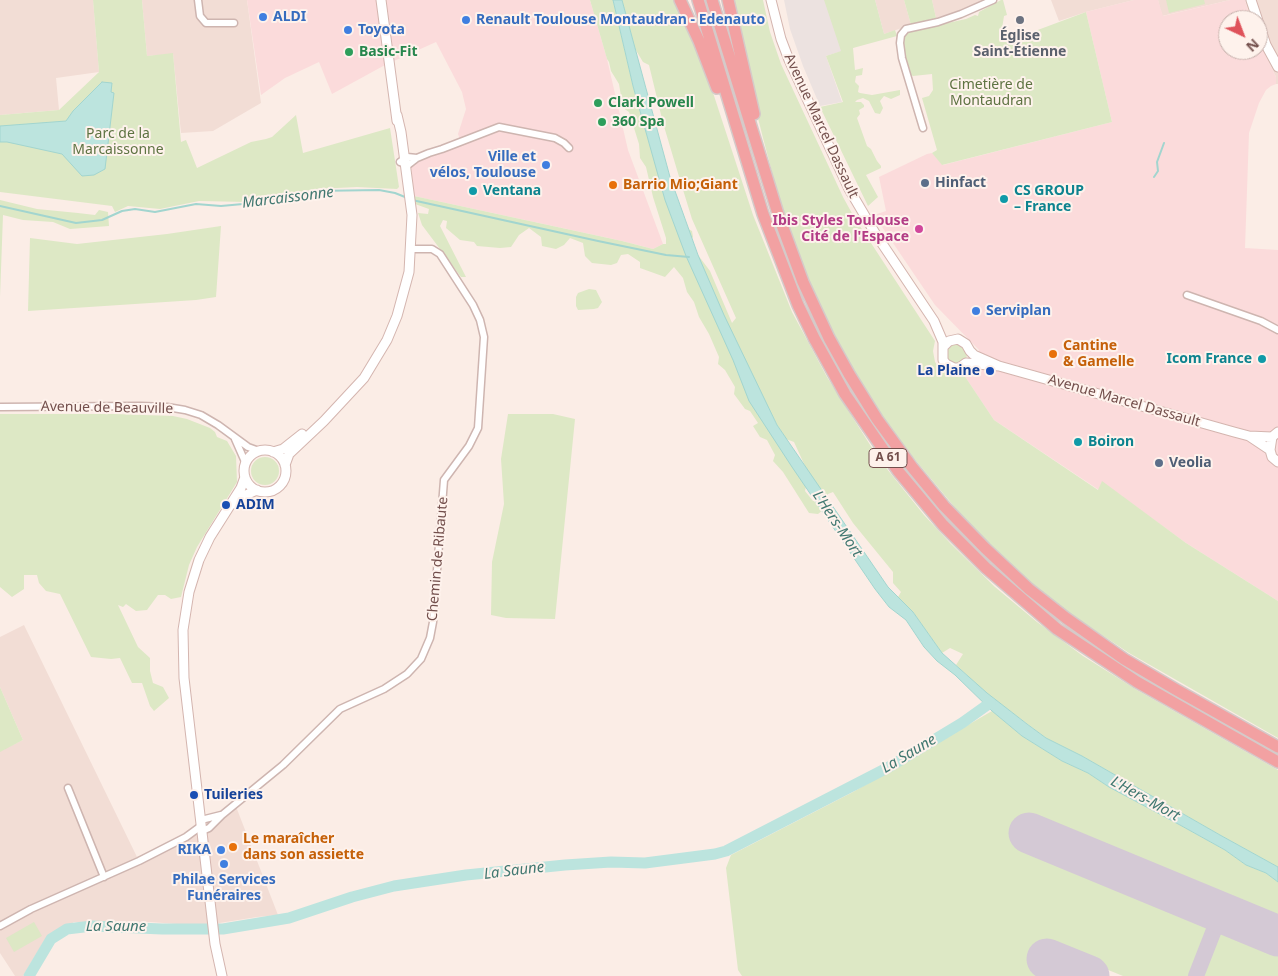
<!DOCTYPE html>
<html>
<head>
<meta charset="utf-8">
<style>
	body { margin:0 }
	#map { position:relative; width:1278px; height:976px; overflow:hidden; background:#fbede6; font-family:"Noto Sans",sans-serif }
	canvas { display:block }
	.north { position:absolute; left:1218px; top:10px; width:50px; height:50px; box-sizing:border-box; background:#fef2ec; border:1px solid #c6b1ac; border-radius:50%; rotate:137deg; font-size:14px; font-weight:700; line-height:20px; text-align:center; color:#734f4c }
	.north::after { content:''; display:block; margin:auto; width:18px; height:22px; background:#df525a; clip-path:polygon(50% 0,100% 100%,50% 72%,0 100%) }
</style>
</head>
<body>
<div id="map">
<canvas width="1278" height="976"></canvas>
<div class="north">N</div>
</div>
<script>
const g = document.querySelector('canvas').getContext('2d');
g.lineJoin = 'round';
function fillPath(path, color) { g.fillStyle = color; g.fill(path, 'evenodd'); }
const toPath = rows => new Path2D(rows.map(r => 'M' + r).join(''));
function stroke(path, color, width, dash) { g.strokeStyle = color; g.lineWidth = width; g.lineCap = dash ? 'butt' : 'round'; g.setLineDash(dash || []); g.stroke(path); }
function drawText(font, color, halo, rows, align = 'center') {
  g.font = font + ' "Noto Sans",sans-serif'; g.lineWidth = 4; g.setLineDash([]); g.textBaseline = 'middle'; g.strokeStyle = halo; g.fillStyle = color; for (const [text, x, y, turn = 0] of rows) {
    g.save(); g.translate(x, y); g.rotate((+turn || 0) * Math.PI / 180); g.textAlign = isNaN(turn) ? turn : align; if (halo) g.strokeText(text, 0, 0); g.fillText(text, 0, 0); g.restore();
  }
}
const residential = toPath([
	[0,0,93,0,99,72,56,78,59,110,0,115],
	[142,0,247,0,261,103,213,131,181,133,173,54,147,56],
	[875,0,904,0,911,25,884,34],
	[932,0,986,0,973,7,936,18],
	[1051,0,1134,0,1086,12,1059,21],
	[1158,0,1230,0,1162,16],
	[1245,0,1278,0,1278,84,1276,84,1276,77,1258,40,1258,20,1251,20],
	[24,625,137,857,210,825,235,804,278,915,257,917,201,926,151,922,74,922,44,941,23,976,15,976,0,953,0,751,23,740,0,687,0,637]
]);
const commercial = toPath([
	[247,0,590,0,607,59,628,150,663,244,653,249,622,241,414,196,411,166,430,156,445,152,462,145,458,134,466,109,462,92,436,42,385,65,332,94,319,62,285,78,261,95],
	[1134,0,1158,0,1163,16,1230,0,1245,0,1251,20,1228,20,1228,50,1258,50,1258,40,1276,77,1276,84,1271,86,1266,90,1259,103,1249,133,1245,248,1278,250,1278,601,1186,543,1102,482,1099,490,994,420,962,372,975,368,979,350,935,305,874,215,886,211,879,177,927,154,932,153,943,165,1112,122,1086,12]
]);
const industrial = toPath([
	[784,0,875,0,885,38,826,56,842,102,820,106,803,66,790,29]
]);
const green = toPath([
	[93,0,142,0,147,56,173,53,181,142,186,140,197,168,251,142,266,139,272,137,296,115,303,153,390,128,399,187,397,189,357,187,316,189,247,202,199,201,160,209,128,206,115,212,112,206,0,192,0,115,59,110,99,72],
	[590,0,613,0,633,86,673,221,692,231,693,237,685,248,698,255,710,271,732,323,736,318,692,219,680,180,663,123,649,65,643,62,634,47,622,0,675,0,701,56,753,215,792,312,827,377,879,459,924,515,951,544,995,587,1037,622,1083,656,1137,690,1278,770,1278,867,1220,835,1082,756,1046,738,986,693,956,665,963,654,950,648,942,653,913,612,898,597,901,592,893,583,893,572,853,523,833,492,828,494,824,502,806,487,805,491,813,501,818,501,823,510,818,514,809,513,783,472,773,461,775,455,767,440,760,437,753,426,758,423,750,411,745,409,734,394,735,387,725,370,718,364,719,357,709,334,699,317,694,302,687,292,683,278,674,267,665,277,640,268,640,262,628,254,621,255,617,263,611,265,592,263,585,256,583,243,570,238,564,245,556,249,542,246,541,237,529,228,519,235,511,247,500,248,477,246,474,242,460,240,446,228,447,221,443,220,440,226,466,277,461,277,422,225,418,213,428,214,429,209,415,204,414,196,622,241,653,249,663,244,666,244,666,238,653,197,646,167,640,158,639,144,629,112,623,108,619,84,611,71,609,62,607,59],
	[746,387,769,409,777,425,786,439,794,442,805,466],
	[732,0,763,0,770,32,781,64,843,197,854,217,935,341,933,351,935,362,943,373,947,371,954,373,962,372,994,420,1098,490,1102,481,1186,543,1278,601,1278,738,1129,653,1072,615,1023,576,967,522,912,456,874,405,843,351,815,296,799,257,779,198,763,138,739,43],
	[824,0,875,0,884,34,895,30,897,36,853,48,855,70,863,68,862,75,856,76,855,82,859,86,858,92,860,93,872,95,900,90,900,95,891,99,884,96,880,101,883,108,880,114,875,113,869,101,863,98,857,100,855,102,861,102,864,105,864,107,859,110,860,114,857,118,867,146,871,149,877,161,881,166,881,168,866,175,878,197,868,206,820,107,843,102,826,56,841,51],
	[904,0,932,0,936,18,911,25],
	[1001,0,1003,0,1007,15,1004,16,1001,35,1035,31,1086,12,1112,122,942,165,932,153,937,150,922,98,929,96,933,90,932,74,913,76,909,74,902,46,903,40,906,34,911,31,966,19,975,15,978,16,979,12],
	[1166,0,1204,0,1205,4,1169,13],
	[0,200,37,209,78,213,95,215,99,210,108,212,109,226,70,229,53,222,23,220,3,215,0,297],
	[221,226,216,297,196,300,28,311,30,238,77,244,167,234],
	[589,289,596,290,602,302,598,308,594,309,578,310,576,306,576,297,578,293],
	'945 354a11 11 0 1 1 22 0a11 11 0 1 1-22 0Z',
	[0,414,114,414,173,416,187,419,210,428,215,432,217,437,227,441,236,456,237,482,197,547,189,565,181,597,171,599,165,595,158,595,147,610,136,611,126,604,123,607,118,605,138,647,150,658,150,671,153,683,163,687,169,698,154,711,150,706,142,683,132,683,120,658,111,659,91,657,60,594,46,591,39,583,37,575,24,575,24,589,12,597,0,587],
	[508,414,553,414,575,419,555,619,506,618,491,615,492,562,504,504,501,459],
	'251 471a14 14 0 1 1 28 0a14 14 0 1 1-28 0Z',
	[0,687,23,740,0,752],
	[992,711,1022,736,1062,761,1088,773,1109,787,1180,825,1225,850,1246,865,1266,873,1278,882,1278,976,1123,976,1052,947,1040,976,742,976,738,970,726,868,731,855,853,792],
	[34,922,42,936,14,952,6,938]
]);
const water = toPath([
	[613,0,622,0,670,177,698,255,724,315,777,425,888,587,913,612,942,653,987,693,1027,724,1046,738,1082,756,1220,835,1278,867,1278,882,1266,873,1246,865,1225,850,1180,825,1109,787,1088,773,1062,761,1022,736,992,711,955,675,937,661,924,647,906,620,889,607,875,589,792,467,749,401,733,360,686,256,665,200,633,86,613,0],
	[102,82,112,83,111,92,114,93,105,169,94,175,82,176,62,154,7,142,0,142,0,126,66,121,73,111,102,82]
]);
const stream = toPath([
	[1154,177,1158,171,1157,162,1164,143],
	[412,200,598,241,666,255,689,257],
	[0,206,76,223,102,220,122,211,135,209,155,212,196,204,221,206,243,204,314,191,379,190,395,193,405,197]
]);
const river = toPath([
	[29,976,51,939,67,929,92,926,162,929,223,929,289,918,352,897,394,886,466,875,565,865,611,862,645,863,715,854,726,851,889,767,962,723,990,703]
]);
const taxiway = toPath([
	[1047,976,1058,969,1067,967],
	[1196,976,1221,912]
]);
const runway = toPath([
	[1029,833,1278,936],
	[1047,959,1089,976]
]);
const street = toPath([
	[198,0,200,16,206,23,234,23],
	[923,128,902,58,900,43,901,35,906,29,938,22,961,14,993,0],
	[417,158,407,157,400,162,408,165,417,158,429,153,442,149,499,127,555,138,564,143,569,148],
	[1187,295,1261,321,1278,330],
	[0,407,140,406,167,407,185,410,201,415,218,425,248,447,259,451],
	[235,439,246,464],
	[68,788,104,877],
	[201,820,221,815],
	[202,831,209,828,222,815,283,765,340,709,384,689,407,674,421,659,430,638,433,622,444,480,469,446,478,428,484,337,480,320,473,305,440,254,432,249,411,249],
	[0,926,31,909,139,861,186,837,201,826]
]);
const secondary = toPath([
	[381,0,397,121],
	[771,0,781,39,789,60,849,189,875,233,934,321,943,342,943,360,946,364,954,368,959,368,966,363,999,366],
	[1251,0,1266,45,1278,67],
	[944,346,949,341,958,339,966,344,970,351,974,355,999,366,1234,432,1249,436,1272,437],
	[1278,432,1272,437,1270,450,1272,457,1278,462],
	[1249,436,1270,450],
	'244 471a21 21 0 1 1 42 0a21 21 0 1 1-42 0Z',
	[273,452,283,449,302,434],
	[285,465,289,454,324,421,364,378,387,340,397,316,409,272,412,215,401,132,397,115],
	[234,504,248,494,257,490],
	[222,976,215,944,184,678,183,630,189,592,199,560,210,537,241,488,245,477]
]);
const highway = toPath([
	[680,0,699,41,717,88],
	[698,0,763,214,798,305,814,338,845,394,898,471,943,525,986,568,1057,629,1137,682,1278,762],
	[712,0,779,217,803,282,829,338,849,374,877,419,912,467,944,506,985,548,1029,589,1066,618,1124,659,1175,689,1278,747],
	[728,0,754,114]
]);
const markers = [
	[263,17,5,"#3f7fe0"],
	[466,20,5,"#3f7fe0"],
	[1020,20,5,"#6b7280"],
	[348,30,5,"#3f7fe0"],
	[349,52,5,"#2e9e5b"],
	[598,103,5,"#2e9e5b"],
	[602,122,5,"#2e9e5b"],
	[546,165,5,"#3f7fe0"],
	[925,183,5,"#5c6f8a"],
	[613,185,5,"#e8710a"],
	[473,191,5,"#0f9aa8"],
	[1004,199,5,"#0f9aa8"],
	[919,229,5,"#d1479c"],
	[976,311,5,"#3f7fe0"],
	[1053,354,5,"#e8710a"],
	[1262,359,5,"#0f9aa8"],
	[990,371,5,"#1a4fb4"],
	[1078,442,5,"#0f9aa8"],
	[1159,463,5,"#5c6f8a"],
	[226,505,5,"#1a4fb4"],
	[194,795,5,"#1a4fb4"],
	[233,847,5,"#e8710a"],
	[221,850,5,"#3f7fe0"],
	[224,864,5,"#3f7fe0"]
];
const shields = [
	[888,458,38]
];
const shieldNames = [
	["A 61",888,458]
];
const shopNames = [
	["ALDI",273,17],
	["Renault Toulouse Montaudran - Edenauto",476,20],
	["Toyota",358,30],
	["Ville et",536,157,"right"],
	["vélos, Toulouse",536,173,"right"],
	["Serviplan",986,311],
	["RIKA",211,850,"right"],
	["Philae Services",224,880,"center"],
	["Funéraires",224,896,"center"]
];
const worshipNames = [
	["Église",1020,36],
	["Saint-Étienne",1020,52]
];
const leisureNames = [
	["Basic-Fit",359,52],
	["Clark Powell",608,103],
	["360 Spa",612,122]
];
const parkNames = [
	["Cimetière de",991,85],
	["Montaudran",991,101],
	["Parc de la",118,134],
	["Marcaissonne",118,150]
];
const streetNames = [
	["Avenue Marcel Dassault",821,126,65],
	["Avenue Marcel Dassault",1124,401,16],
	["Avenue de Beauville",107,408,1],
	["Chemin de Ribaute",438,559,-85]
];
const serviceNames = [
	["Hinfact",935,183],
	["Veolia",1169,463]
];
const foodNames = [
	["Barrio Mio;Giant",623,185],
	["Cantine",1063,346],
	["& Gamelle",1063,362],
	["Le maraîcher",243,839],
	["dans son assiette",243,855]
];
const cultureNames = [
	["Ventana",483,191],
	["CS GROUP",1014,191],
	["– France",1014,207],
	["Icom France",1252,359,"right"],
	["Boiron",1088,442]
];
const hotelNames = [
	["Ibis Styles Toulouse",909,221],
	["Cité de l'Espace",909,237]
];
const transitNames = [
	["La Plaine",980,371,"right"],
	["ADIM",236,505],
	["Tuileries",204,795]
];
const waterNames = [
	["Marcaissonne",288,198,-7],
	["L'Hers-Mort",837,524,56],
	["La Saune",909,754,-31],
	["L'Hers-Mort",1145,799,29],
	["La Saune",514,871,-7],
	["La Saune",116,927]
];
fillPath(residential, '#f2ddd5');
fillPath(commercial, '#fbdbdb');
fillPath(industrial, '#ece2e0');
fillPath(green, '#dde8c5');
fillPath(water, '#bce4de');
stroke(water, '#a2d5cf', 1);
stroke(stream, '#a2d5cf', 2);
stroke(river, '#bce4de', 11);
stroke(taxiway, '#d4c9d5', 16);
stroke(runway, '#d4c9d5', 41);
stroke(street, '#ceb5b0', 9);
stroke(secondary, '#d4b5af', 11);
stroke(highway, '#d5cac9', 14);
stroke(street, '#fff', 6);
stroke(secondary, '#fff', 9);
stroke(highway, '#f2a1a2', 11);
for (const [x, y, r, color] of markers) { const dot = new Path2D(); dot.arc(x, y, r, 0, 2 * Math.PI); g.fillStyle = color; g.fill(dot); stroke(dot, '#fef2ec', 2); }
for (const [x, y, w] of shields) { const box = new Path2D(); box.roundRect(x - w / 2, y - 9.5, w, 19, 4); g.fillStyle = '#fef2ec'; g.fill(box); stroke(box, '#734f4c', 1); }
drawText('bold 12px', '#734f4c', null, shieldNames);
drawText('bold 14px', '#366cbe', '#fef2ec', shopNames, 'left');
drawText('bold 14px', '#5b616d', '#fef2ec', worshipNames);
drawText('bold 14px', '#27864d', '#fef2ec', leisureNames, 'left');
drawText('14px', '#5e7342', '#fef2ec', parkNames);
drawText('14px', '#734f4c', '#fef2ec', streetNames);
drawText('bold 14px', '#4e5e75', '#fef2ec', serviceNames, 'left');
drawText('bold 14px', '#c56008', '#fef2ec', foodNames, 'left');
drawText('bold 14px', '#0d838f', '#fef2ec', cultureNames, 'left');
drawText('bold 14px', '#b23c85', '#fef2ec', hotelNames, 'right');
drawText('bold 14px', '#164399', '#fef2ec', transitNames, 'left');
drawText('italic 15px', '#417871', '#fef2ec', waterNames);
</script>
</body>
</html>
